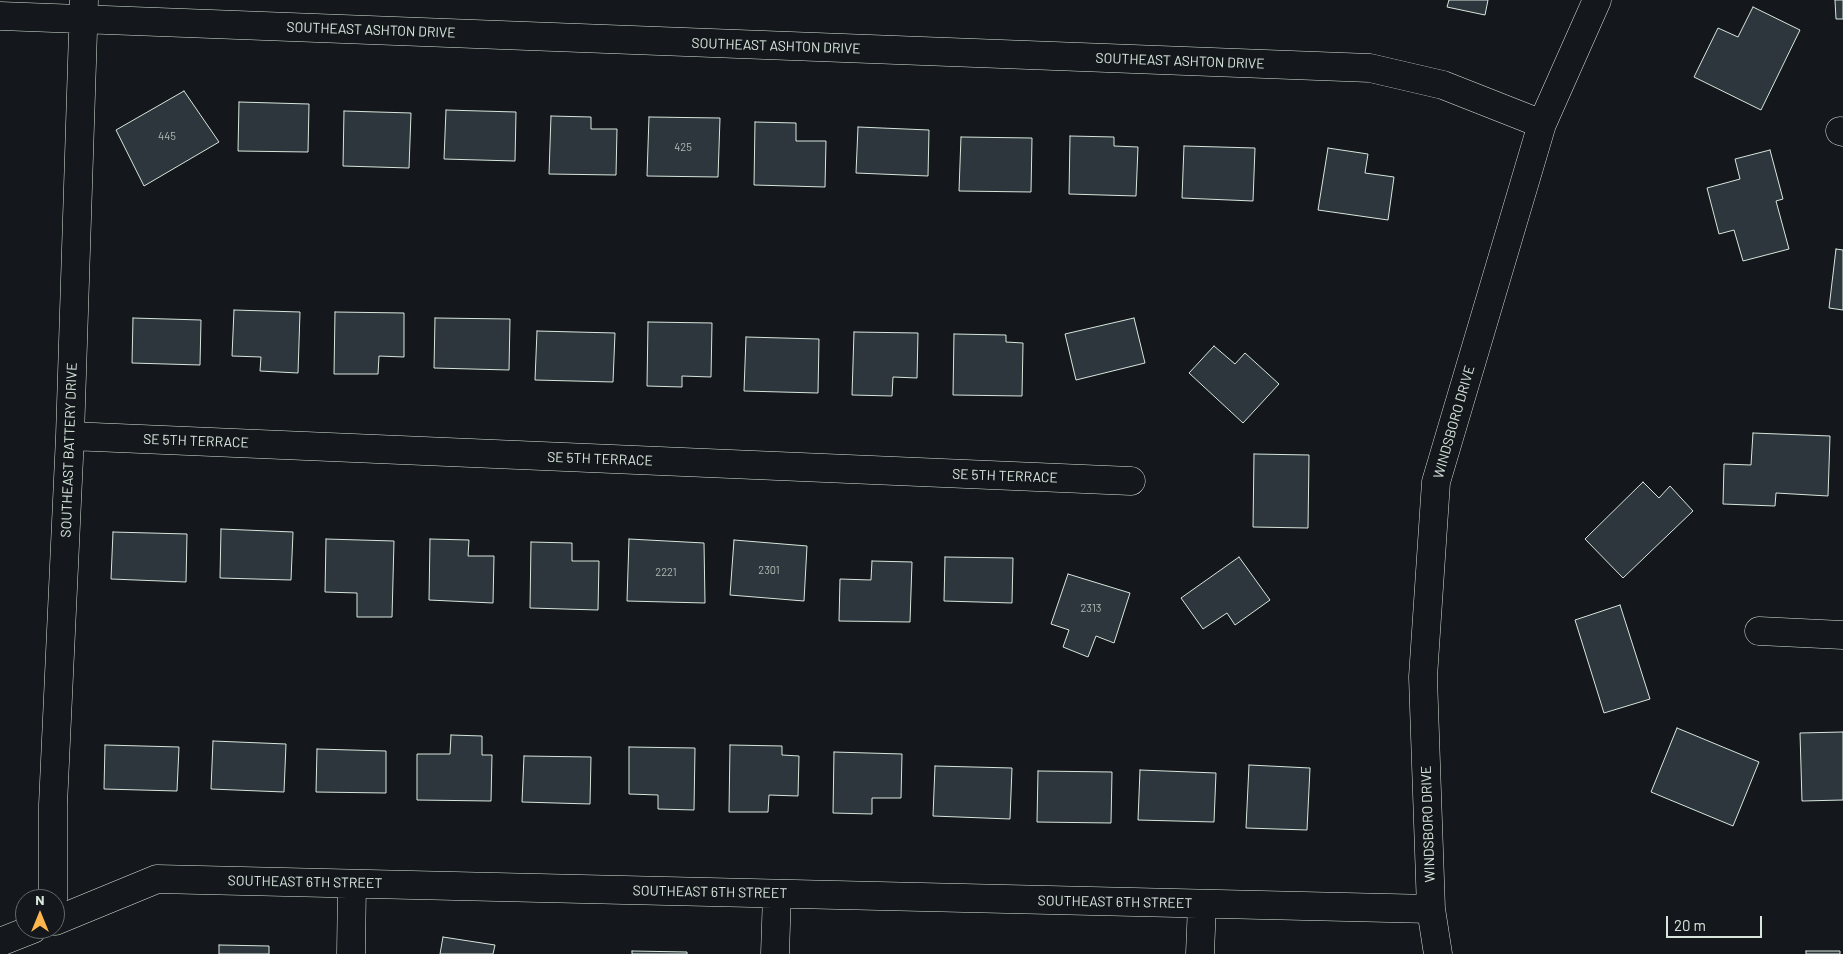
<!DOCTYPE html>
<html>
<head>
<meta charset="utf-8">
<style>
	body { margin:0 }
	#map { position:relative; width:1843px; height:954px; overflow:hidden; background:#14181c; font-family:Barlow,sans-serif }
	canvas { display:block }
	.north { position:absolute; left:15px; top:889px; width:50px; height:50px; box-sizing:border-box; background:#14181c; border:1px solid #626a69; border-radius:50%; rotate:0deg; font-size:14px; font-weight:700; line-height:20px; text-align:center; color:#d8e6dc }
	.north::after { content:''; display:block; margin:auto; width:18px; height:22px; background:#ffb74d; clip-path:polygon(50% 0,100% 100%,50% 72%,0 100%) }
	.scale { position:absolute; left:1666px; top:916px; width:96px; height:22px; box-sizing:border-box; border:2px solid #d8e6dc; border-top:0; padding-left:6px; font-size:15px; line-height:18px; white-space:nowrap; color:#d8e6dc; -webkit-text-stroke:4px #14181c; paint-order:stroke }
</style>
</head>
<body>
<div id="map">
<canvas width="1843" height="954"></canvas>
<div class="north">N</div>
<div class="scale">20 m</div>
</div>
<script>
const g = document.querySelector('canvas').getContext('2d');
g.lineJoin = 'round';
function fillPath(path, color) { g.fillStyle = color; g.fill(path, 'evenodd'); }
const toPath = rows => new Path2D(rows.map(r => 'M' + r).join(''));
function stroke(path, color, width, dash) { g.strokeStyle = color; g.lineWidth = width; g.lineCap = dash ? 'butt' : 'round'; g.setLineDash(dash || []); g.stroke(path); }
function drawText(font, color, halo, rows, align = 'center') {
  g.font = font + ' Barlow,sans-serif'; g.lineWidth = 4; g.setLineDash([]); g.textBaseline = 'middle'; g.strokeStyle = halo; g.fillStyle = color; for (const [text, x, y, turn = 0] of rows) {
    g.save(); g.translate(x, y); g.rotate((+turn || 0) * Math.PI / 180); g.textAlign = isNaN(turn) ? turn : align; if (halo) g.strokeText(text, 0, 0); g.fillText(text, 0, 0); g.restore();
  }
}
const building = toPath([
	[1449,0,1488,0,1485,15,1447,7,1449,0],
	[1835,0,1843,0,1843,19,1836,19,1835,0],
	[1753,7,1800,30,1761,110,1694,77,1718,28,1738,37,1753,7],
	[184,91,219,142,144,186,116,130,184,91],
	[239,102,309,104,308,152,238,151,239,102],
	[446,110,516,112,515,161,444,159,446,110],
	[344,111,411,113,409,168,343,166,344,111],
	[551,116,591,117,591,129,617,129,616,175,549,174,551,116],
	[649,117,720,118,718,177,647,176,649,117],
	[755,122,796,123,796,141,826,141,825,187,754,185,755,122],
	[858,127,929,130,928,176,856,173,858,127],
	[1070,136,1114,137,1114,146,1138,147,1136,196,1069,194,1070,136],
	[961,137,1032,138,1031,192,959,191,961,137],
	[1184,146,1255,148,1253,201,1182,198,1184,146],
	[1328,148,1368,154,1365,173,1394,177,1388,220,1318,210,1328,148],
	[1770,150,1783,199,1776,201,1789,249,1743,261,1734,230,1719,234,1707,188,1740,179,1735,159,1770,150],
	[1836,249,1843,250,1843,310,1829,308,1836,249],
	[234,310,300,312,298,373,260,371,261,357,232,356,234,310],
	[335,312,404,313,404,357,379,356,378,374,334,374,335,312],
	[133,318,201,320,200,365,132,363,133,318],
	[435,318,510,319,509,370,434,368,435,318],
	[1134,318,1145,363,1076,380,1065,334,1134,318],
	[648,322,712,323,711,377,682,376,682,387,647,386,648,322],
	[537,331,615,333,613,382,535,380,537,331],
	[854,332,918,333,917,378,893,377,892,396,852,395,854,332],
	[954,334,1006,335,1006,342,1023,343,1022,396,953,395,954,334],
	[746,337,819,339,818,393,744,391,746,337],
	[1214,346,1235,364,1245,353,1279,384,1243,423,1189,373,1214,346],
	[1753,433,1830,436,1828,496,1776,493,1775,506,1723,504,1724,464,1751,465,1753,433],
	[1254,454,1309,455,1308,528,1253,527,1254,454],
	[1643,482,1659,498,1670,486,1693,511,1623,578,1585,539,1643,482],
	[221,529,293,532,291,580,220,578,221,529],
	[113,532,187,534,186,582,111,579,113,532],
	[326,539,394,541,392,617,357,617,357,593,325,592,326,539],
	[430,539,469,540,468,556,494,556,493,603,429,600,430,539],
	[629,539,704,543,705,603,627,601,629,539],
	[734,540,807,546,804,601,730,595,734,540],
	[531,542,572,543,572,561,599,561,598,610,530,608,531,542],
	[945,557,1013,558,1012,603,944,601,945,557],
	[1239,557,1270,600,1235,625,1227,613,1203,629,1181,598,1239,557],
	[872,561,912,562,910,622,839,621,840,579,871,580,872,561],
	[1068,574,1130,593,1114,643,1096,636,1088,657,1063,647,1069,630,1051,624,1068,574],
	[1620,605,1650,699,1604,713,1575,620,1620,605],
	[1677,728,1759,762,1733,826,1651,792,1677,728],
	[1843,732,1843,800,1802,801,1800,733,1843,732],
	[451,735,482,736,482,755,492,755,491,801,417,800,417,754,450,754,451,735],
	[213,741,286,744,284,792,211,789,213,741],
	[105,745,179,747,177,791,104,789,105,745],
	[730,745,782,746,782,755,799,756,798,796,769,795,768,812,729,812,730,745],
	[629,747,695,748,694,810,658,809,658,795,629,794,629,747],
	[317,749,386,751,386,793,316,792,317,749],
	[834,752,902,754,901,798,872,798,872,814,833,813,834,752],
	[524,756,591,757,590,804,522,802,524,756],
	[1249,765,1310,768,1307,830,1246,828,1249,765],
	[935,766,1012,768,1010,819,933,816,935,766],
	[1140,770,1216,773,1214,822,1138,820,1140,770],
	[1038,771,1112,772,1111,823,1037,822,1038,771],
	[443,937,495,945,493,954,440,954,443,937],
	[219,945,269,946,269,954,219,954,219,945],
	[632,951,687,952,687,954,632,954,632,951],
	[1806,951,1840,951,1840,954,1806,954,1806,951]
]);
const minor = toPath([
	[0,16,1370,68,1443,85,1542,124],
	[1840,131,1843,132],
	[70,436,1131,481],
	[1759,631,1843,635],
	[53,899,53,805,70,436,84,0],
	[55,921,157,879,1431,909],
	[0,942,33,929],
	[351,954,352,884],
	[775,954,777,894],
	[1200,954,1202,904],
	[1438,954,1431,909,1423,677,1436,482,1542,124,1597,0]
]);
const numberNames = [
	["445",167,136],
	["425",683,147],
	["2301",769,570],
	["2221",666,572],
	["2313",1091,608]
];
const streetNames = [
	["SOUTHEAST ASHTON DRIVE",371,30,2],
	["SOUTHEAST ASHTON DRIVE",776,46,2],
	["SOUTHEAST ASHTON DRIVE",1180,61,2],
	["WINDSBORO DRIVE",1454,422,-74],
	["SE 5TH TERRACE",196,441,2],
	["SOUTHEAST BATTERY DRIVE",69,450,-88],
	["SE 5TH TERRACE",600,459,2],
	["SE 5TH TERRACE",1005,476,2],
	["WINDSBORO DRIVE",1428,824,-92],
	["SOUTHEAST 6TH STREET",305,882,1],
	["SOUTHEAST 6TH STREET",710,892,1],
	["SOUTHEAST 6TH STREET",1115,902,1]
];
fillPath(building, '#2c363c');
stroke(building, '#d8e6dc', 1);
stroke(minor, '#d8e6dc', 29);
stroke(minor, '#14181c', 28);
drawText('11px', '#adbab4', null, numberNames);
drawText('14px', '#d8e6dc', '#14181c', streetNames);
</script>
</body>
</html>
